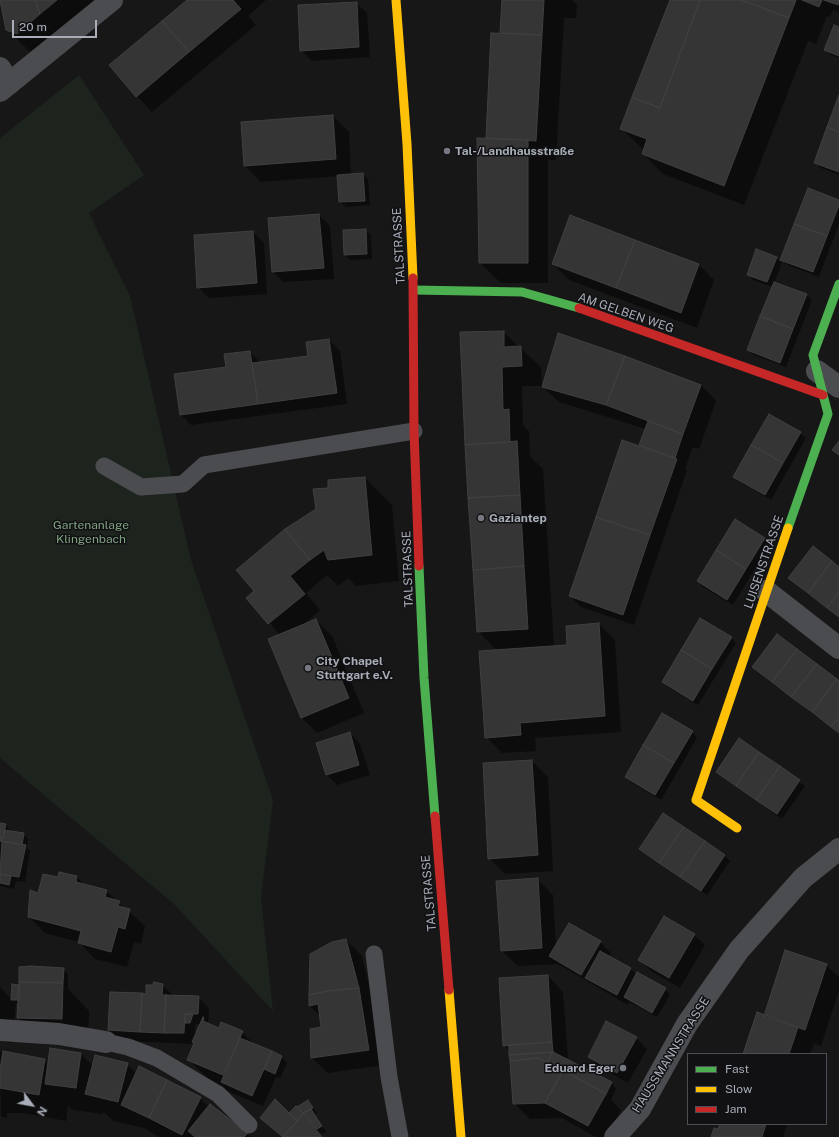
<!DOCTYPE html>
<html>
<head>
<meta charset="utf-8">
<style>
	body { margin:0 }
	#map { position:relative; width:839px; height:1137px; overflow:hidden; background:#171717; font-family:"Public Sans",sans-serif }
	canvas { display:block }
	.legend { position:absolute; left:687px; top:1053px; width:140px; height:72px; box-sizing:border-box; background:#111113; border:1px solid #4d4f55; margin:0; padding:5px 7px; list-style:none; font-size:12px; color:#a8adb8 }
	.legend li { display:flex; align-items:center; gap:8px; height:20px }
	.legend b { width:20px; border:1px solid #4d4f55 }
	.north { position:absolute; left:12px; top:1085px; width:40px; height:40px; -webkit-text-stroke:3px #111113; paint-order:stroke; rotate:122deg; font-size:11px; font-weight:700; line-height:16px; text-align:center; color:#a8adb8 }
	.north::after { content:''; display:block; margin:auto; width:14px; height:18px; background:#a8adb8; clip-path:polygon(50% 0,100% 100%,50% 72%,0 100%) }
	.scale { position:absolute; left:12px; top:20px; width:85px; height:18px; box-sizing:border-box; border:2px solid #a8adb8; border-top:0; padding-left:5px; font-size:12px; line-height:14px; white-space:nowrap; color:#a8adb8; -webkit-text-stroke:3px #111113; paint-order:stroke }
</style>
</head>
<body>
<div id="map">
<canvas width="839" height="1137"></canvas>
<ul class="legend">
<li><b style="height:5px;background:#4caf50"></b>Fast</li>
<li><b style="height:5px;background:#ffc107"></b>Slow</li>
<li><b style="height:5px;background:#c62828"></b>Jam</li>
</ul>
<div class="north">N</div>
<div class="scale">20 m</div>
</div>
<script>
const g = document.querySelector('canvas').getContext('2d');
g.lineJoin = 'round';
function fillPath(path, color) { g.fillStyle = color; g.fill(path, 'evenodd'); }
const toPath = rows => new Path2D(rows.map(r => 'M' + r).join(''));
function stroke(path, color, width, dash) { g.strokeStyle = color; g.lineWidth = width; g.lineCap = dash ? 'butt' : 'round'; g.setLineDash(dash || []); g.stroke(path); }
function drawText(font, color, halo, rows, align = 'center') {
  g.font = font + ' "Public Sans",sans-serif'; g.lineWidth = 3; g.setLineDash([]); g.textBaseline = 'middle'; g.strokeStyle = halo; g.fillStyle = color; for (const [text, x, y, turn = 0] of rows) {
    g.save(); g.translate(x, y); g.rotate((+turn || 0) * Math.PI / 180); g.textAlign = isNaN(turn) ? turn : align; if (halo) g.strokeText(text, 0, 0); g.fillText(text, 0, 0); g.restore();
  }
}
const green = toPath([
	[79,75,144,175,89,213,130,296,191,560,273,800,261,898,273,1011,175,905,0,758,0,138]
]);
const shadow = toPath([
	[1,0,108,0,38,54,28,50,7,29],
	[189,0,266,0,248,16,256,25,152,112,137,96],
	[503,0,572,0,577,5,576,18,564,18,556,160,548,160,548,283,501,283,480,263,492,34,501,34],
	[671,0,839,0,839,12,833,10,830,17,827,16,816,44,808,41,744,205,663,174,643,154,644,150,621,128],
	[356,3,367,13,370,57,312,61,301,50],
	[839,28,839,58,831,55,825,49],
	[839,98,839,175,821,168,815,163],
	[333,116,349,132,351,175,362,174,368,179,370,205,346,207,340,202,339,176,261,182,245,166],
	[839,201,839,224,819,277,787,265,781,259],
	[319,215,330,226,334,279,284,282,273,272],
	[365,230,371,235,372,259,350,260,345,255],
	[253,232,264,243,267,294,209,298,198,287],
	[776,258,782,263,774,283,806,295,812,300,786,367,754,355,748,350,773,287,753,280,748,274],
	[553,264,698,264,714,280,697,328,569,280],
	[503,332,541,367,542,386,522,386,523,425,529,431,530,456,543,469,554,647,568,646,599,624,615,640,621,732,535,738,536,751,502,753,486,737,497,651,478,631],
	[329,340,340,351,347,404,191,425,180,414,227,367,250,352,261,363,310,357],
	[701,385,716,401,699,449,693,447,685,468,687,470,634,625,581,607,570,596,646,429,559,402,543,387],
	[800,433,806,438,771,500,740,482,735,477],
	[365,478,392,505,399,581,356,586,348,578,338,586,327,575,306,593,320,610,303,625,316,620,332,636,364,713,317,733,301,717,280,635,248,598,255,591,317,509,329,489],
	[764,539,770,544,733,605,703,587,698,581],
	[731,638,736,643,698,705,668,687,663,682],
	[753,667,839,682,839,733,758,672],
	[692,732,697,738,661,800,631,782,626,777],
	[350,733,360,744,370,775,337,785,326,774],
	[739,740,805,786,782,819,717,772],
	[532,761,548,777,553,871,505,874,489,858],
	[0,824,6,825,11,832,23,834,28,839,27,848,30,851,25,882,16,881,14,889,0,886],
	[640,849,724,855,730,861,707,895],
	[77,877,85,886,106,891,145,926,141,944,134,942,127,967,95,959,79,942,45,933,29,917,39,894,58,879],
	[537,879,553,895,556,946,600,942,611,953,609,957,631,969,637,975,665,989,670,995,657,1017,629,1002,628,1005,558,964,518,966,502,951],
	[694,935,705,945,680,988,651,971,640,960],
	[346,940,362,956,374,1005,384,1065,328,1073,312,1058,322,1027,320,1016,310,1006],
	[826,965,839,977,839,990,821,1046,814,1043,810,1054,744,1054,765,1016],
	[63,969,68,974,68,989,89,1011,88,1045,45,1045,18,1018,19,1005,16,1003,12,1043,0,1041,0,987,12,1000,20,986],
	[548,976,563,992,568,1058,563,1058,611,1083,616,1088,611,1100,621,1110,606,1137,596,1137,562,1118,530,1119,514,1103,510,1051,504,1045],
	[161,984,174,996,198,997,209,1008,208,1024,219,1029,242,1032,256,1046,282,1057,287,1063,280,1078,276,1077,263,1106,215,1086,188,1059,195,1044,120,1041,109,1030,147,995,147,986],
	[196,1024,201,1024,195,1037,195,1027],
	[636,1038,647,1049,628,1083,600,1067,589,1057],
	[0,1050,4,1054,44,1060,49,1065,81,1054,93,1066,127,1064,137,1074,200,1098,209,1107,211,1106,251,1137,159,1137,144,1128,113,1121,103,1111,103,1114,73,1110,68,1106,66,1121,24,1113,7,1113,7,1118,1,1117],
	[308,1101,317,1113,315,1114,326,1132,323,1134,319,1131,323,1137,283,1137,289,1115,297,1107],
	[721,1124,787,1124,783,1137,712,1137,719,1131]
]);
const building = toPath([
	[0,0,35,0,40,14,17,34,6,30,0,0],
	[35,0,57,0,40,14,35,0],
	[187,0,233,0,241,9,189,52,162,21,187,0],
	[502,0,544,0,542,35,500,33,502,0],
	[670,0,700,0,660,108,632,97,670,0],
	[700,0,741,0,789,18,724,186,642,154,647,139,620,129,632,97,660,108,700,0],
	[741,0,796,0,789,18,741,0],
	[802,0,822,0,819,7,802,0],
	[824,0,839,0,839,2,838,5,824,0],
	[357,2,359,47,300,51,298,5,357,2],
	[162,21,189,52,136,97,109,65,162,21],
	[834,25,839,27,839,56,824,50,834,25],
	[491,33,542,35,536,141,486,138,491,33],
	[839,95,839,132,827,127,839,95],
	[333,115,336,159,244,166,241,122,333,115],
	[827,127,839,132,839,172,814,163,827,127],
	[477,138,528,140,528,263,479,263,477,138],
	[363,173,365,201,339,202,337,175,363,173],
	[808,188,839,200,839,205,827,236,794,224,808,188],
	[319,214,324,268,272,272,268,218,319,214],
	[570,215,635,240,616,288,552,264,570,215],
	[794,224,827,236,813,272,780,260,794,224],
	[366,229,367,254,344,255,343,230,366,229],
	[253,231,257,283,197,288,194,235,253,231],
	[635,240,699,264,681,313,616,288,635,240],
	[756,249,777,257,767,282,747,275,756,249],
	[774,282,807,294,793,329,760,316,774,282],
	[760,316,793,329,780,363,747,350,760,316],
	[504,331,504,347,521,346,522,366,502,367,503,410,509,409,510,442,465,445,460,332,504,331],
	[558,333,625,356,606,405,542,387,558,333],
	[329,339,337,393,258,404,252,363,308,356,306,342,329,339],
	[250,351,258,404,180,415,174,374,226,367,224,354,250,351],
	[625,356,701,385,683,434,606,405,625,356],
	[769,414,801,432,783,463,751,445,769,414],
	[648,421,683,434,675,458,639,445,648,421],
	[622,440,677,459,650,535,596,517,622,440],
	[517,441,520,495,468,498,465,445,517,441],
	[839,441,839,455,832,450,839,441],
	[751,445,783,463,765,495,733,477,751,445],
	[365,477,372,555,328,560,324,550,310,560,285,529,316,509,313,489,328,488,328,480,365,477],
	[520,495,524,566,473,570,468,498,520,495],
	[596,517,650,535,623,615,569,596,596,517],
	[735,519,765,538,746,569,716,550,735,519],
	[285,529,310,560,290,576,305,594,268,624,246,598,254,591,236,570,285,529],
	[813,546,832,561,808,593,788,578,813,546],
	[716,550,746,569,727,600,697,581,716,550],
	[832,561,839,567,839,592,827,608,808,593,832,561],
	[524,566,528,629,477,632,473,570,524,566],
	[839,592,839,617,827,608,839,592],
	[700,618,732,637,712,669,681,650,700,618],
	[316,619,349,698,301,718,268,639,316,619],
	[599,623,605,716,520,723,521,735,485,738,479,651,567,645,566,626,599,623],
	[777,634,797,649,772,682,752,667,777,634],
	[797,649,817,664,791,697,772,682,797,649],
	[681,650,712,669,693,701,662,682,681,650],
	[817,664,837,679,812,712,791,697,817,664],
	[837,679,839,681,839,718,831,727,812,712,837,679],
	[662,713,693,731,674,763,643,745,662,713],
	[839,718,839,733,831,727,839,718],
	[350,732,359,765,326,775,316,743,350,732],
	[739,738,759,752,736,786,716,772,739,738],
	[643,745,674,763,655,795,625,777,643,745],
	[759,752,780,766,756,800,736,786,759,752],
	[532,760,538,855,488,859,483,763,532,760],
	[780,766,800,780,777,814,756,800,780,766],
	[663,813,684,827,659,863,639,849,663,813],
	[0,823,6,824,3,838,0,838,0,823],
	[684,827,705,841,680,877,659,863,684,827],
	[4,830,24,833,22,845,0,841,0,838,3,838,4,830],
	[2,841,26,845,19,877,0,874,2,841],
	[705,841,725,855,701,891,680,877,705,841],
	[59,872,77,876,76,882,107,890,105,897,120,901,118,906,130,909,125,929,118,927,111,952,78,943,81,931,28,917,30,890,38,893,43,874,58,877,59,872],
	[0,874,11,876,9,885,0,883,0,874],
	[538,878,542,948,501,951,496,881,538,878],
	[664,916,695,934,669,978,638,960,664,916],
	[569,923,601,941,581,975,549,956,569,923],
	[346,939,359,988,327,991,309,995,310,954,332,942,346,939],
	[785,950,827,964,805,1030,764,1016,785,950],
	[600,951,631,968,617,995,585,978,600,951],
	[31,966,64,968,63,983,19,982,19,967,31,966],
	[637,972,666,988,652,1013,624,997,637,972],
	[548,975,552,1042,503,1046,499,978,548,975],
	[19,982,63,983,62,1019,17,1018,19,982],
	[154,982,163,984,162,995,166,995,164,1033,140,1032,142,993,146,994,146,985,152,985,154,982],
	[12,984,19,985,19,1000,11,1000,12,984],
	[359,988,369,1050,311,1058,310,1029,321,1027,318,1004,309,1006,309,995,327,991,359,988],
	[110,992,142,993,140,1032,108,1030,110,992],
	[166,995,199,996,198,1014,185,1014,184,1033,164,1033,166,995],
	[757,1012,798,1027,789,1054,743,1054,757,1012],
	[185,1014,193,1014,190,1023,185,1023,185,1014],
	[203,1017,204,1018,203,1021,219,1028,221,1022,243,1031,223,1075,187,1060,194,1043,192,1042,203,1017],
	[606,1021,637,1037,617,1073,588,1057,606,1021],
	[240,1038,272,1051,252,1096,221,1082,240,1038],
	[552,1042,553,1052,509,1055,509,1045,552,1042],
	[50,1048,81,1053,76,1088,45,1084,50,1048],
	[3,1051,45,1059,39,1095,0,1088,0,1070,3,1051],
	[272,1051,282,1056,275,1074,264,1069,272,1051],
	[553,1052,612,1082,606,1094,547,1062,553,1052],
	[553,1052,547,1062,538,1058,510,1061,509,1055,553,1052],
	[95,1055,128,1063,118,1102,85,1094,95,1055],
	[538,1058,563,1070,545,1103,513,1104,510,1061,538,1058],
	[139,1066,167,1080,149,1118,121,1105,139,1066],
	[563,1070,606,1094,588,1126,545,1103,563,1070],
	[167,1080,201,1097,182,1135,149,1118,167,1080],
	[275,1099,297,1121,283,1137,260,1118,275,1099],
	[308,1100,313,1108,303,1113,297,1107,308,1100],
	[210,1104,248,1133,244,1137,195,1137,188,1131,210,1104],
	[296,1106,303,1113,297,1121,289,1113,296,1106],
	[311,1109,322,1126,317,1129,303,1113,311,1109],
	[303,1113,322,1137,283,1137,297,1121,303,1113],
	[720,1124,766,1124,762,1137,711,1137,714,1128,718,1129,720,1124]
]);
const lane = toPath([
	[104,466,141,487,183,484,204,465,414,431],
	[374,954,389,1077,400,1137],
	[106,1042,128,1047,157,1058,218,1094,249,1125]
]);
const street = toPath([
	[0,68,9,84],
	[0,91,112,0],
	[817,371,839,387],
	[766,591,839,648],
	[0,1030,59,1034,106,1042],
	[615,1137,640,1109,687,1024,739,950,803,878,839,849]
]);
const fast = toPath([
	[414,290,522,292,579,308],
	[788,528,828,414,813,355,839,284],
	[419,566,424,678,435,816]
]);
const slow = toPath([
	[396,0,407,144,413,278],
	[737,828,696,800,788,528],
	[449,990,461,1137]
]);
const jam = toPath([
	[413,278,414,431,419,566],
	[579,308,823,395],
	[435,816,449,990]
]);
const tram = toPath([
	[0,77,97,0],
	[0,98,120,0]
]);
const markers = [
	[447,151,4,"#757880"],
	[481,518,4,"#757880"],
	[308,668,4,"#757880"],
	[623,1068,4,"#757880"]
];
const poiNames = [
	["Tal-/Landhausstraße",455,151],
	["Gaziantep",489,518],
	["City Chapel",316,661],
	["Stuttgart e.V.",316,675],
	["Eduard Eger",615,1068,"right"]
];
const streetNames = [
	["TALSTRASSE",399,246,-93],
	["AM GELBEN WEG",626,313,19],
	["LUISENSTRASSE",764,562,-71],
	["TALSTRASSE",408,569,-92],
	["TALSTRASSE",429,893,-95],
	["HAUSSMANNSTRASSE",671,1055,-58]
];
const parkNames = [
	["Gartenanlage",91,525],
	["Klingenbach",91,539]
];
fillPath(green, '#1d241e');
fillPath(shadow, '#0007');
fillPath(building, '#353536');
stroke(building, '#3f4043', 1);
stroke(lane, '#4b4c50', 17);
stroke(street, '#4b4c50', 22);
stroke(fast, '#4caf50', 9);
stroke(slow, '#ffc107', 9);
stroke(jam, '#c62828', 9);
stroke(tram, '#4b4c4f', 1);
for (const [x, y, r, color] of markers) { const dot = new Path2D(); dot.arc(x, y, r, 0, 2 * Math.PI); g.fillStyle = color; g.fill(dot); stroke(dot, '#111113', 1.5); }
drawText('bold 12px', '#a8adb8', '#111113', poiNames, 'left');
drawText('12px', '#a8adb8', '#111113', streetNames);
drawText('12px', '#7fa381', '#111113', parkNames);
</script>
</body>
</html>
